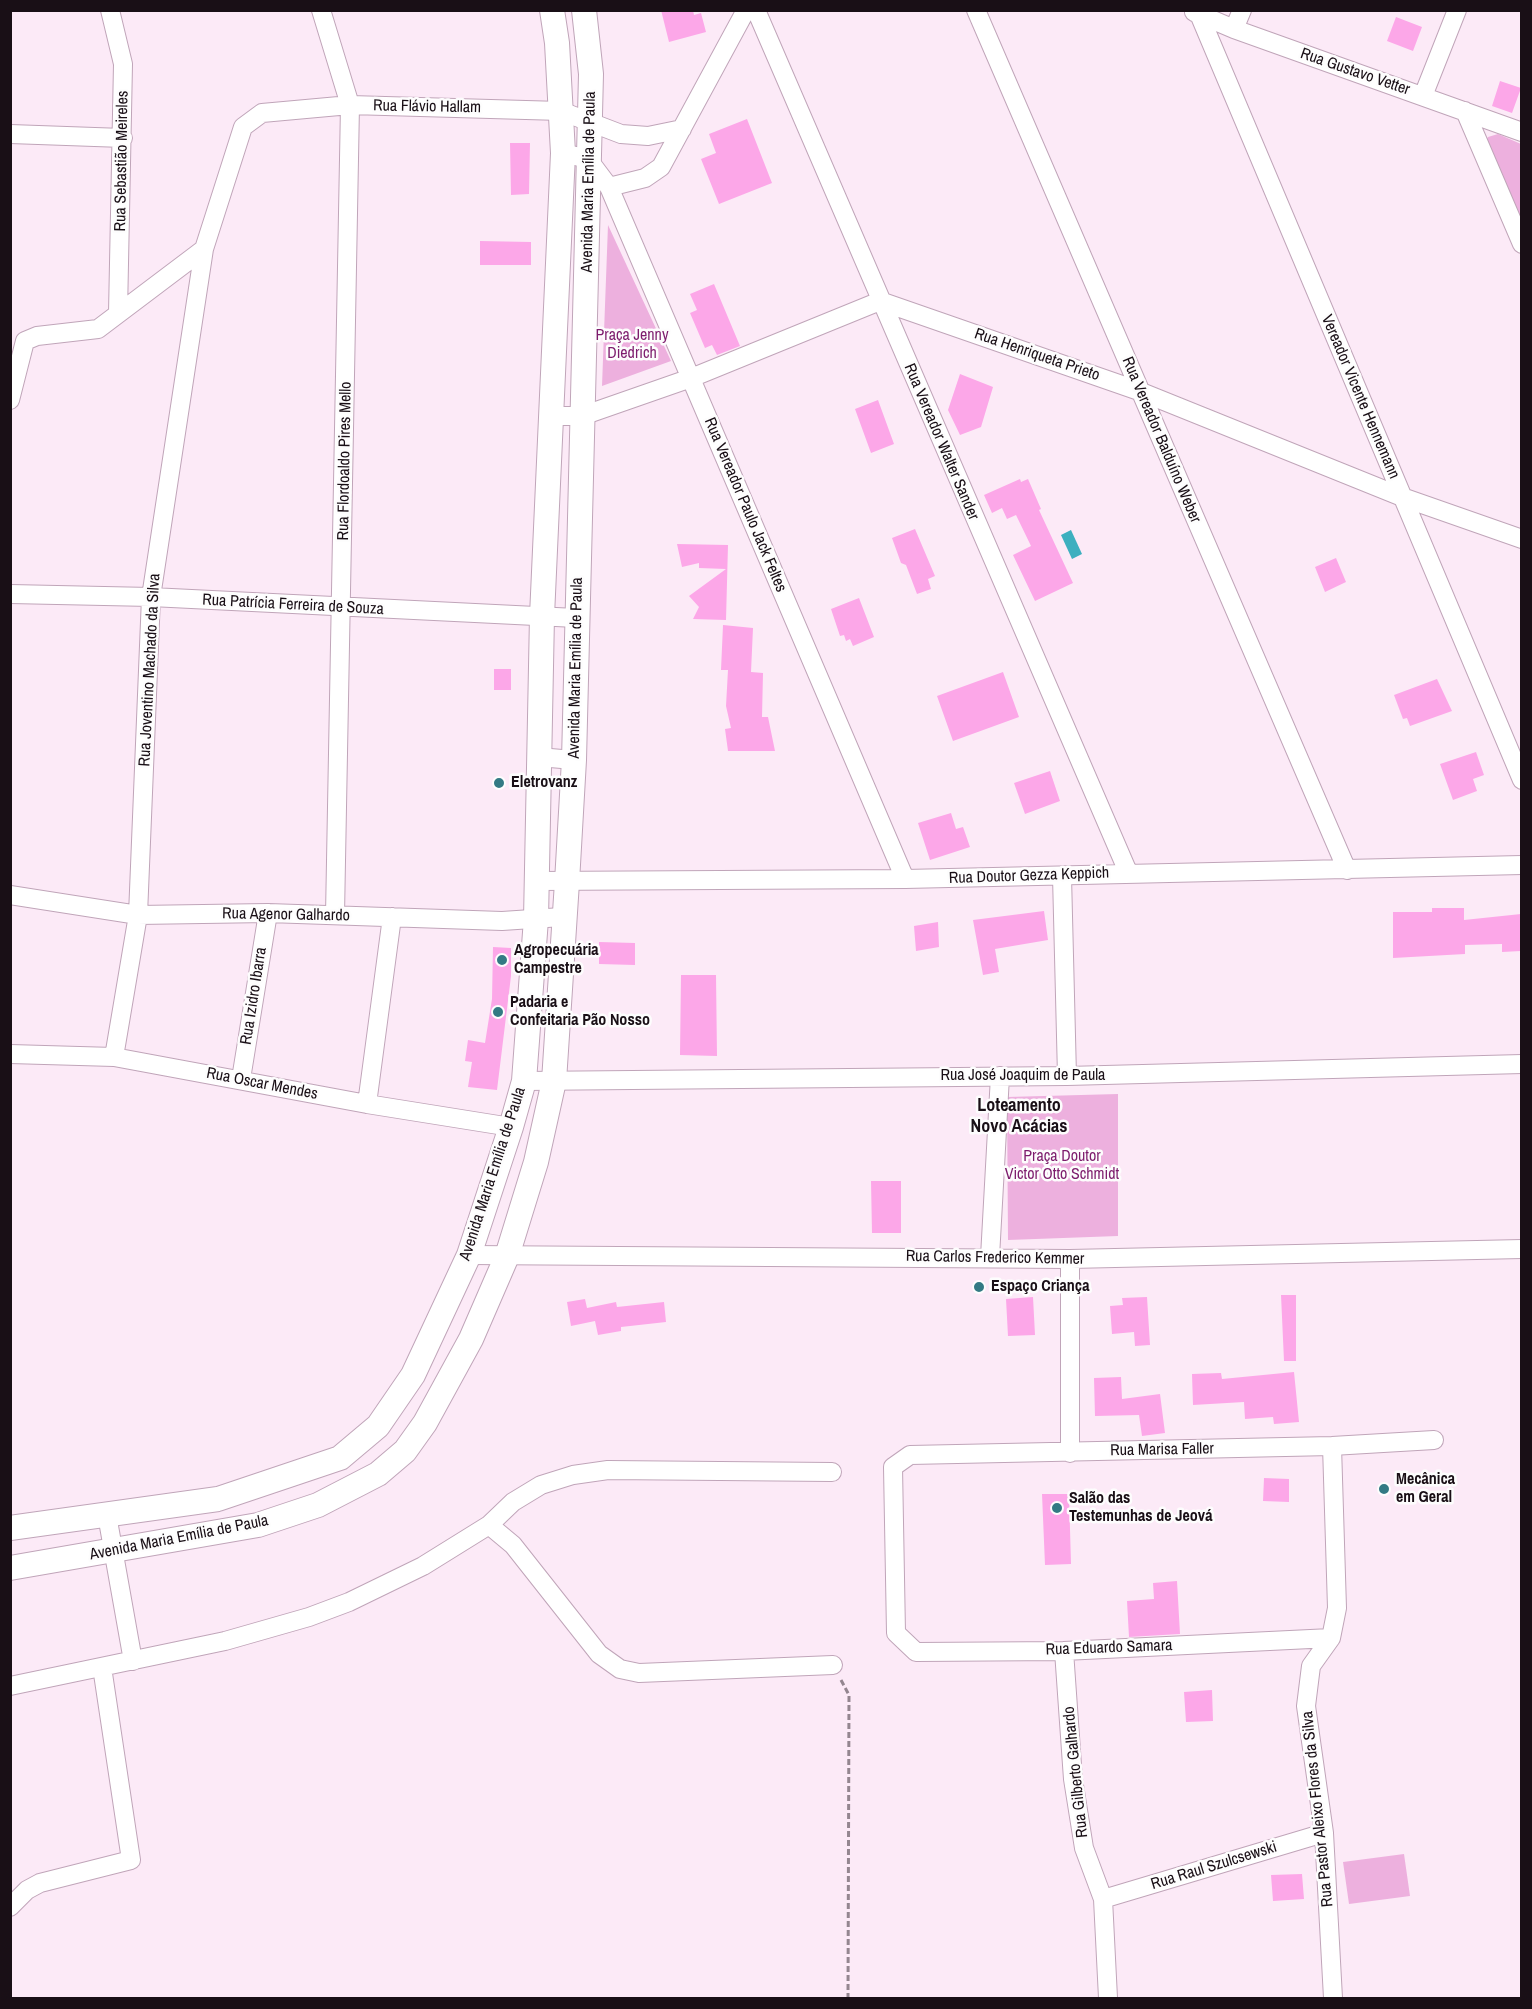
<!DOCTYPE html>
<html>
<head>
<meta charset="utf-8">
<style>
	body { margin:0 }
	#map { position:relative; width:1532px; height:2009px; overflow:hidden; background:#fceaf7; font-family:"Archivo Narrow",sans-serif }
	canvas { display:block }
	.frame { position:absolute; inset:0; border:12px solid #190f16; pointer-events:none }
</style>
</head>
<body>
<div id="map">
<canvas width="1532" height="2009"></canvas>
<div class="frame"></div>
</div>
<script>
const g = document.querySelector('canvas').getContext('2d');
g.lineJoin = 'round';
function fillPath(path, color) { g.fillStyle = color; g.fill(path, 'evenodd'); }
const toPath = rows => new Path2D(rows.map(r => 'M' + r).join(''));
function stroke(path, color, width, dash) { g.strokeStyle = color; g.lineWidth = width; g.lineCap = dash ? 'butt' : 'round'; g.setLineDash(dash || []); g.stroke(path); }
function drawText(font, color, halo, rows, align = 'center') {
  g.font = font + ' "Archivo Narrow",sans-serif'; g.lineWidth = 5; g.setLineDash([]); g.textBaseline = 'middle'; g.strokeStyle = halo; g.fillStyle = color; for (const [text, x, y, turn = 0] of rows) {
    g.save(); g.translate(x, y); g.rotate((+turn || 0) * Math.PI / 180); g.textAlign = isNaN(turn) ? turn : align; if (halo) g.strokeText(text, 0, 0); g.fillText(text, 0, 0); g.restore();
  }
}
const green = toPath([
	[1498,134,1521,144,1521,229,1484,143,1488,137],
	[608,225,671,361,602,386],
	[1118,1094,1118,1236,1008,1240,1007,1097],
	[1404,1854,1410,1896,1349,1904,1343,1862]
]);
const water = toPath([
	[1071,530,1082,554,1072,559,1061,535]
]);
const building = toPath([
	[661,10,693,10,694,15,701,13,706,32,669,42],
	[1396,17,1422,27,1413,51,1387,41],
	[1500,81,1521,88,1512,113,1492,106],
	[747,119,772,183,719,204,701,159,716,153,709,134],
	[510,143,530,143,529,194,511,195],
	[480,241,531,242,531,265,480,265],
	[714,284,740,346,717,355,712,345,705,348,690,313,697,310,690,294],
	[960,374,993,387,981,427,960,435,948,410],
	[878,400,894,444,871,453,855,409],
	[1020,479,1021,482,1028,479,1041,509,1039,510,1073,583,1035,601,1013,555,1031,546,1016,515,1007,519,1002,508,992,513,984,495],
	[915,529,935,576,928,579,931,589,917,594,906,565,901,563,892,538],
	[677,544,728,545,726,620,693,619,699,607,689,596,726,569,699,568,699,563,682,567],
	[1336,558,1346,582,1325,592,1315,567],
	[859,598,874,637,853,646,850,639,846,641,844,635,840,636,831,609],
	[723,625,753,628,751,672,763,673,762,717,768,717,775,751,728,751,725,729,731,728,726,706,728,670,721,670],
	[494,669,511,669,511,690,494,690],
	[1003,672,1019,717,953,741,937,696],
	[1437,679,1452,711,1410,726,1407,718,1403,719,1394,695],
	[1476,752,1484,775,1473,779,1477,791,1453,800,1440,764],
	[1050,771,1060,801,1025,814,1014,783],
	[951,813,956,829,963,827,970,847,930,860,918,823],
	[1432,908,1464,908,1464,920,1521,914,1521,951,1502,952,1502,944,1465,945,1465,954,1393,958,1393,912,1432,912],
	[1044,911,1048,940,995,949,999,972,983,975,973,920],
	[938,922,939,947,916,951,914,926],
	[599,942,635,943,635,965,599,964],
	[493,947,511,948,511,976,497,1090,468,1087,472,1062,465,1061,468,1040,485,1043,492,999],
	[681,975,716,975,717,1056,680,1055],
	[871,1181,901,1181,901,1233,872,1233],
	[1281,1295,1296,1295,1296,1361,1284,1361],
	[1033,1297,1035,1335,1008,1336,1006,1299],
	[1147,1297,1150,1345,1135,1346,1134,1332,1112,1334,1110,1306,1123,1305,1122,1298],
	[585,1299,587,1308,616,1302,617,1307,664,1302,666,1322,621,1327,621,1331,598,1335,595,1321,571,1326,567,1302],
	[1294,1372,1299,1422,1274,1424,1273,1417,1245,1419,1244,1402,1193,1405,1192,1374,1221,1373,1222,1379],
	[1121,1377,1122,1399,1160,1394,1165,1433,1142,1436,1139,1415,1095,1416,1094,1378],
	[1264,1478,1289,1479,1289,1502,1263,1501],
	[1042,1494,1069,1494,1071,1564,1045,1565],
	[1177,1581,1180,1634,1129,1637,1127,1601,1154,1599,1153,1583],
	[1212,1690,1213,1721,1186,1722,1184,1692],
	[1302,1874,1304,1899,1273,1901,1271,1875]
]);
const path = toPath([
	[841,1680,849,1695,848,1998]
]);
const minor = toPath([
	[110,10,123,64,118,313],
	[321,10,350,105,335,915],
	[756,10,1128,872],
	[976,10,1347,870],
	[1194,12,1234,29,1522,132],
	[1199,14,1522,780],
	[1234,29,1242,10],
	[1423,96,1457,10],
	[1465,111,1522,244],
	[10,134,123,138],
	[563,153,588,159,609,187,905,879],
	[609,187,645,178,661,167,746,10],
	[10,400,25,341,37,336,98,329,204,249,243,127,262,113,350,105,561,111,621,134,648,136,682,129],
	[549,416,582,416,691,378,880,301,1139,391,1402,497,1522,539],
	[10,594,151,597,576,618],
	[538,757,574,760],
	[1062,876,1067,1076],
	[536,881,905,879,1522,865],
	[10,895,138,915,268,913,502,921,562,917],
	[10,1054,114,1057,367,1104,511,1127],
	[114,1057,138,915,151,597,204,249],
	[241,1079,268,913],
	[524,1081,1067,1076,1522,1064],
	[367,1104,392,917],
	[469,1255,1070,1259,1522,1249],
	[990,1257,1000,1076],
	[1070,1259,1070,1453],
	[1332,1446,1337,1608,1331,1638,1311,1666,1306,1706,1324,1833,1333,1998],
	[107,1515,133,1661],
	[489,1525,513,1545,599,1654,620,1669,639,1673,833,1665],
	[1331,1638,1064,1651,916,1652,896,1633,893,1467,910,1455,1332,1446,1434,1440],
	[1064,1651,1073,1779,1084,1848,1103,1899,1108,1998],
	[10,1686,225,1641,309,1617,349,1602,423,1566,489,1525,513,1502,541,1485,573,1475,608,1470,832,1472],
	[1103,1899,1324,1833],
	[10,1907,27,1890,40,1883,131,1860,102,1667]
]);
const major = toPath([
	[10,1528,218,1499,340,1458,378,1426,413,1375,469,1255,511,1127,524,1081,536,919,542,616,563,153,557,43,552,10],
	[10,1568,258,1525,318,1505,378,1474,405,1451,425,1423,471,1339,507,1256,536,1162,554,1081,567,882,574,760,591,74,584,10]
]);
const markers = [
	[499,783,6,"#337a84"],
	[502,960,6,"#337a84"],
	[498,1012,6,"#337a84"],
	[979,1287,6,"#337a84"],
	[1384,1489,6,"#337a84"],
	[1057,1508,6,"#337a84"]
];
const streetNames = [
	["Rua Gustavo Vetter",1355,72,19],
	["Rua Flávio Hallam",427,107,1],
	["Rua Sebastião Meireles",122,161,-89],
	["Avenida Maria Emília de Paula",589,182,-89],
	["Rua Henriqueta Prieto",1037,355,19],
	["Vereador Vicente Hennemann",1360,397,67],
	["Rua Vereador Balduíno Weber",1161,440,67],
	["Rua Vereador Walter Sander",941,442,67],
	["Rua Flordoaldo Pires Mello",345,461,-89],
	["Rua Vereador Paulo Jack Feltes",745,505,67],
	["Rua Patrícia Ferreira de Souza",293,605,3],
	["Avenida Maria Emília de Paula",576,668,-89],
	["Rua Joventino Machado da Silva",150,670,-87],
	["Rua Doutor Gezza Keppich",1029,876,-2],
	["Rua Agenor Galhardo",286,915,1],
	["Rua Izidro Ibarra",254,996,-81],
	["Rua José Joaquim de Paula",1023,1076],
	["Rua Oscar Mendes",262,1084,11],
	["Avenida Maria Emília de Paula",493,1174,-72],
	["Rua Carlos Frederico Kemmer",995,1258,1],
	["Rua Marisa Faller",1162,1450,-1],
	["Avenida Maria Emília de Paula",179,1538,-11],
	["Rua Eduardo Samara",1109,1648,-2],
	["Rua Gilberto Galhardo",1076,1772,-96],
	["Rua Pastor Aleixo Flores da Silva",1318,1809,-96],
	["Rua Raul Szulcsewski",1214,1866,-17]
];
const parkNames = [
	["Praça Jenny",632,336],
	["Diedrich",632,354],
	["Praça Doutor",1062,1157],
	["Victor Otto Schmidt",1062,1175]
];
const poiNames = [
	["Eletrovanz",511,783],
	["Agropecuária",514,951],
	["Campestre",514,969],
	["Padaria e",510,1003],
	["Confeitaria Pão Nosso",510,1021],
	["Espaço Criança",991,1287],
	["Mecânica",1396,1480],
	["em Geral",1396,1498],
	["Salão das",1069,1499],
	["Testemunhas de Jeová",1069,1517]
];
const neighbourhoodNames = [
	["Loteamento",1019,1106],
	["Novo Acácias",1019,1127]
];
fillPath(green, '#edb0de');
fillPath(water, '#3dafbf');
fillPath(building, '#fca7e8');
stroke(minor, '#c0a5b9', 20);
stroke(major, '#c0a5b9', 26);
stroke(path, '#948690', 3, [6, 3]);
stroke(minor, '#fff', 18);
stroke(major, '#fff', 24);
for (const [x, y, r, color] of markers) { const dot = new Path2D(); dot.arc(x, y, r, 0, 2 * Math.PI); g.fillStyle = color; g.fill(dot); stroke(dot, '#fdfdfd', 2); }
drawText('16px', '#190f16', '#fdfdfd', streetNames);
drawText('16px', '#7d1c6d', '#fdfdfd', parkNames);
drawText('bold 16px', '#190f16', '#fdfdfd', poiNames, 'left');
drawText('bold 18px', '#190f16', '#fdfdfd', neighbourhoodNames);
</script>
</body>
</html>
